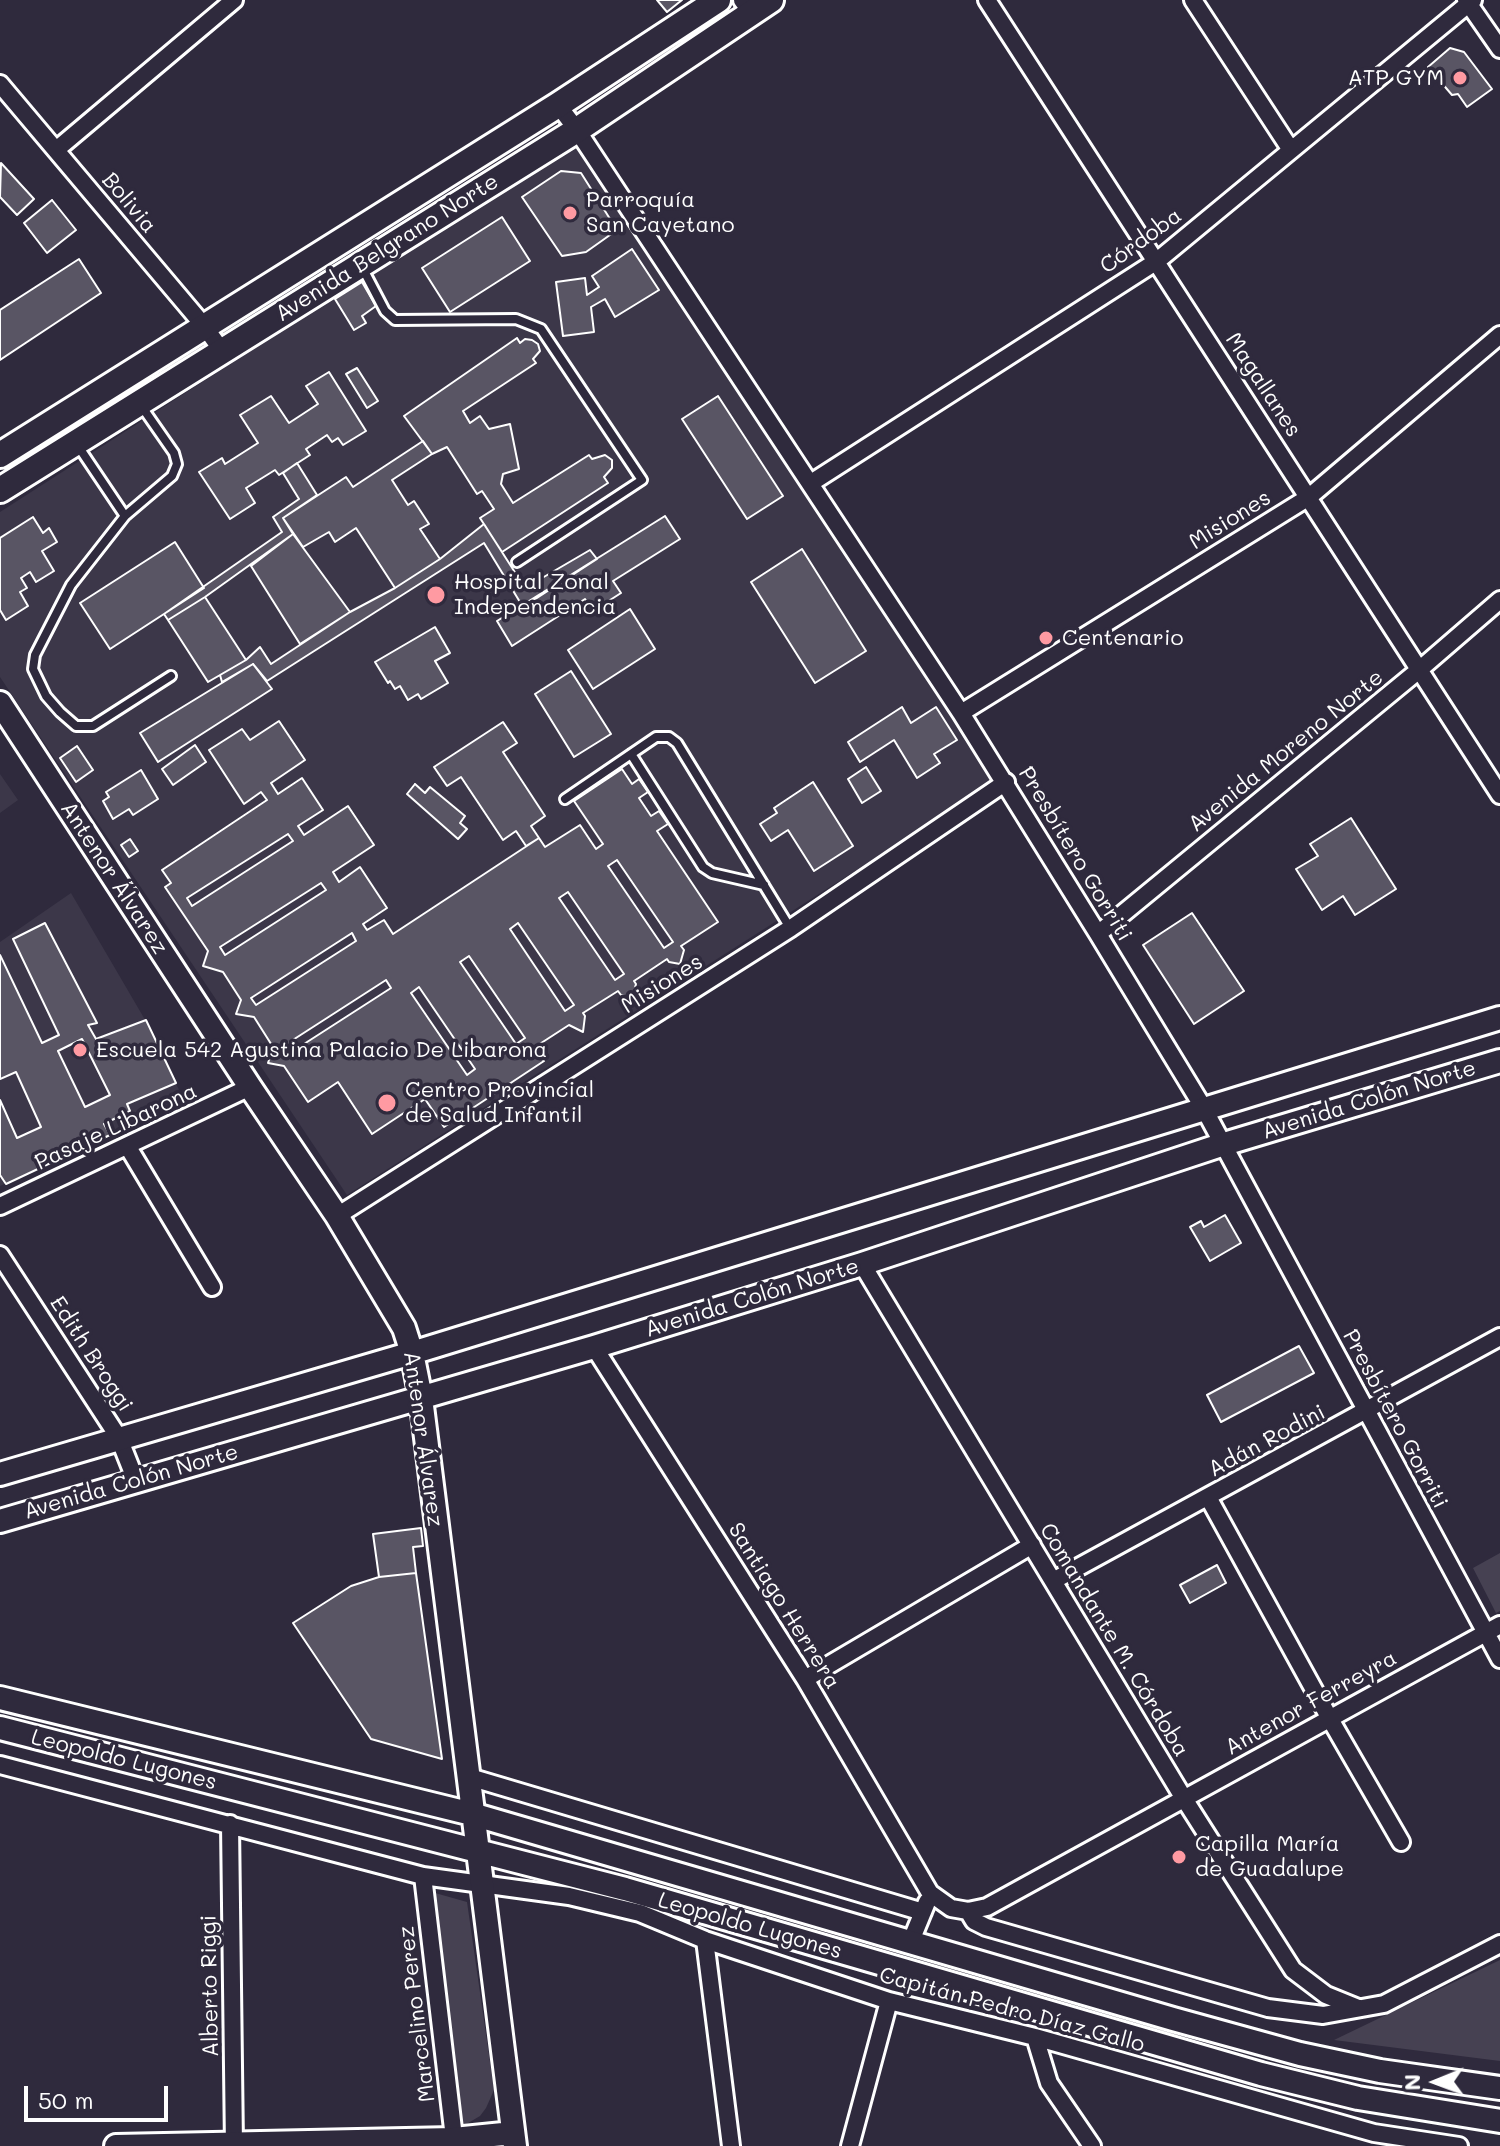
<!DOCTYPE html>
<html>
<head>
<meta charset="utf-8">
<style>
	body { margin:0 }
	#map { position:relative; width:1500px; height:2146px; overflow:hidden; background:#2f2a3d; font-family:Mali,sans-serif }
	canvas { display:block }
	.north { position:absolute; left:1396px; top:2042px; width:80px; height:80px; -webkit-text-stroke:6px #2f2a3d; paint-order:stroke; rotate:269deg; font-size:22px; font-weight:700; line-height:32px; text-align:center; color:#fff }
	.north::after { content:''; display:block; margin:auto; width:28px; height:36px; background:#fff; clip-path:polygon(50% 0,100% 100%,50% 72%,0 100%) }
	.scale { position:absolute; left:24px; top:2086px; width:144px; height:36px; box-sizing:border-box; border:4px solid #fff; border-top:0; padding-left:10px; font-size:24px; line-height:28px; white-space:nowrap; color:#fff; -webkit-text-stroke:6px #2f2a3d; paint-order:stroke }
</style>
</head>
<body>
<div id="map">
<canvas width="1500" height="2146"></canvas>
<div class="north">N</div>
<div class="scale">50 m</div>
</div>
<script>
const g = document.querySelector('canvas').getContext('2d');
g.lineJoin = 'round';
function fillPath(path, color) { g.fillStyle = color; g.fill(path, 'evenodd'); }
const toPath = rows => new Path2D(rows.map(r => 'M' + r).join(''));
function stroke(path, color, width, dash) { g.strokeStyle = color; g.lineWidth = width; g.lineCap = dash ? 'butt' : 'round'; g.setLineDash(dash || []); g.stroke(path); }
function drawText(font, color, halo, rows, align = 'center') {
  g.font = font + ' Mali,sans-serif'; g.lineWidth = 7; g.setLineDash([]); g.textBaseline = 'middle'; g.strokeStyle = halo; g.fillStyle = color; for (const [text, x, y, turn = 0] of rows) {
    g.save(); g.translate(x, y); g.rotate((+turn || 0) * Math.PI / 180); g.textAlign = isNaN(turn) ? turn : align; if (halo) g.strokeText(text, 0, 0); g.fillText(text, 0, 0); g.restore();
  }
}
const built = toPath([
	[574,143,996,781,347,1195,0,677,0,512],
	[0,774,18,800,0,813],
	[71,893,144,1018,184,1100,0,1186,0,942]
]);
const green = toPath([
	[1500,1553,1500,1611,1496,1613,1473,1568],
	[428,1891,467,1902,494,2090,486,2108,480,2116,458,2129],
	[1500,1960,1500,2061,1334,2040]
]);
const building = toPath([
	[657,0,682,0,667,12,657,0],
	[1450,48,1464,52,1492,89,1467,107,1458,94,1452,95,1428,67,1450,48],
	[1,163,34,199,17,215,0,197,1,163],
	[561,171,581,173,617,230,586,252,562,256,522,197,561,171],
	[52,200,76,230,47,253,24,223,52,200],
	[502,217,530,261,450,312,422,268,502,217],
	[632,249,659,290,615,317,605,299,591,307,594,332,563,336,556,282,585,278,587,295,599,287,592,276,632,249],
	[79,259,101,293,0,360,0,310,79,259],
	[362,282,376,306,362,316,366,323,354,330,335,299,362,282],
	[517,338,520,343,525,339,532,340,538,344,540,351,533,359,536,363,463,411,470,423,480,416,489,429,510,424,519,469,503,474,501,484,513,503,589,455,592,459,605,455,612,460,612,468,604,477,608,483,502,552,480,518,494,509,482,491,477,494,447,447,432,454,404,416,517,338],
	[357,368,378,401,367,408,346,374,357,368],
	[329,372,366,431,343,445,338,438,332,442,327,435,306,449,310,455,279,475,275,470,246,488,255,503,230,519,199,472,222,458,225,464,258,443,240,415,271,396,289,423,318,404,306,386,329,372],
	[718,396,783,496,747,519,682,419,718,396],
	[423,441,432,454,392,480,408,505,414,501,429,524,420,529,440,559,395,588,356,528,335,542,329,532,303,547,283,518,346,477,353,487,423,441],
	[297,463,317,495,283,518,293,534,205,597,168,620,164,614,282,532,273,517,299,499,283,473,297,463],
	[665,516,680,539,613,581,621,593,593,611,585,599,512,646,497,621,665,516],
	[33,517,43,533,49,528,57,542,42,551,54,571,36,582,30,572,21,578,27,588,20,592,28,606,6,620,0,610,0,538,33,517],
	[484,524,525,588,590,550,597,559,523,607,484,543,267,681,253,664,222,682,220,675,246,660,260,647,271,664,350,612,395,588,440,559,484,524],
	[293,534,350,612,300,644,251,566,293,534],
	[175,542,204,588,110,649,80,603,175,542],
	[802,549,866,651,815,683,751,582,802,549],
	[205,597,246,660,208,682,168,620,205,597],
	[630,609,655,649,593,689,568,650,630,609],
	[435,627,450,653,435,661,448,683,421,699,418,694,408,700,400,686,395,689,390,681,388,683,375,662,435,627],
	[253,664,272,689,158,762,140,733,253,664],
	[571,671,611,734,574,757,535,694,571,671],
	[902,707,911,723,936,707,957,740,934,754,940,763,917,778,894,740,860,762,848,742,902,707],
	[279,721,305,760,271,783,278,794,302,778,323,810,298,826,304,835,348,806,374,845,333,872,339,882,360,867,387,908,363,924,367,930,384,920,393,934,539,838,545,847,580,825,596,849,603,844,574,801,622,769,632,784,639,779,648,792,639,798,651,816,659,811,668,824,657,831,718,922,681,946,684,950,680,964,669,962,667,959,634,981,636,984,632,998,621,995,618,991,583,1013,585,1016,583,1032,569,1025,535,1047,544,1061,444,1127,425,1099,372,1134,338,1082,308,1102,284,1066,268,1063,273,1047,254,1017,236,1014,241,1000,223,972,203,966,208,951,165,887,171,883,162,870,267,800,261,792,244,804,209,750,242,729,250,740,279,721],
	[288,834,293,841,192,906,187,898,288,834],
	[617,860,673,942,664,948,608,866,617,860],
	[321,883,326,890,225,955,220,947,321,883],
	[568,892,624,974,615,980,559,898,568,892],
	[518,923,574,1005,565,1011,510,929,518,923],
	[352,933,356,941,256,1005,251,998,352,933],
	[469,956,525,1038,516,1044,460,962,469,956],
	[386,980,391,988,290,1053,285,1045,386,980],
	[419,987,475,1069,467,1075,411,993,419,987],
	[503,722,517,743,503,752,545,816,531,826,539,838,526,846,516,831,503,840,461,777,447,786,434,767,503,722],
	[195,745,206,762,173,785,162,769,195,745],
	[77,746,93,770,76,782,60,758,77,746],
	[866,767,881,791,862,803,848,779,866,767],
	[141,770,158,799,133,815,129,809,113,819,103,801,109,797,106,792,141,770],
	[813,782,853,846,814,871,788,830,771,841,760,824,777,813,774,808,813,782],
	[415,784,425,793,430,787,465,816,460,823,467,829,458,839,407,794,415,784],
	[1351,818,1396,889,1355,915,1343,896,1322,910,1296,869,1318,856,1310,844,1351,818],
	[130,839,138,851,129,857,121,845,130,839],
	[1192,913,1244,991,1194,1024,1143,945,1192,913],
	[45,923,97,1023,88,1025,96,1039,146,1020,176,1083,127,1104,130,1111,104,1124,110,1135,6,1184,0,1175,0,1100,17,1138,41,1127,16,1072,0,1079,0,955,42,1043,59,1035,13,939,45,923],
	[82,1039,110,1095,85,1107,58,1051,82,1039],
	[1225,1215,1241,1243,1210,1261,1190,1227,1201,1221,1204,1227,1225,1215],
	[1299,1346,1314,1373,1221,1422,1207,1395,1299,1346],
	[421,1528,423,1546,413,1547,416,1573,379,1577,373,1534,421,1528],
	[1217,1565,1226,1583,1190,1603,1180,1585,1217,1565],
	[416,1573,442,1759,371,1739,293,1623,351,1586,379,1577,416,1573]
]);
const lane = toPath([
	[363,269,385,311,395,320,516,319,541,329,642,480,517,562],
	[142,407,174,453,177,464,172,476,125,516,71,585,35,655,33,669,46,696,60,712,76,726,93,726,171,676],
	[76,443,125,516],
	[631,754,703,867,712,873,764,885],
	[565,799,656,737,669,737,677,743,790,928]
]);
const street = toPath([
	[742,0,752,13],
	[987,0,1500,795],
	[1193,0,1291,150],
	[1466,0,1500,49],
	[0,84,205,327,222,351],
	[558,105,577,130,961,713,1098,934,1203,1107,1500,1659],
	[56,150,234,0],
	[811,483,1157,261,1473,0],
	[961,713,1309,497,1500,335],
	[1098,934,1419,670,1500,600],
	[128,1147,212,1287],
	[0,1206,250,1087],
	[337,1216,791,928,1006,782],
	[0,1255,119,1438,136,1481],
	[862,1264,1183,1797,1293,1970,1326,1995,1358,2008],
	[594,1347,805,1679,930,1893,951,1908,968,1911,987,1907,1500,1625],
	[1208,1497,1330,1719,1401,1842],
	[1053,1581,1500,1337],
	[805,1679,1032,1545],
	[0,1765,423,1876,569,1896,640,1913,705,1940,889,2001,1035,2037,1374,2133,1459,2146],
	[466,1776,923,1912],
	[230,1824,234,2146],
	[423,1876,455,2146],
	[968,1911,974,1921,986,1927,1268,2008,1323,2015,1384,2004,1500,1944],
	[705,1940,731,2146],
	[911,1941,927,1902],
	[1035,2037,1049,2083,1092,2146],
	[850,2146,889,2001]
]);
const secondary = toPath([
	[0,703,250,1087,337,1216,404,1328,412,1353,421,1398,515,2146],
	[0,1474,412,1353,1500,1018],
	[0,1521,594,1347,862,1264,1221,1145,1500,1061],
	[0,1698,472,1814,1173,2019,1300,2054,1380,2071,1500,2088],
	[0,1728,625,1889,1261,2074,1358,2098,1500,2121],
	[116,2146,454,2139,513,2133]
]);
const primary = toPath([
	[0,455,558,105,718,0],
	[0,490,577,130,771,0]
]);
const markers = [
	[1460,78,8,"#ff9aa2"],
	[570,213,8,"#ff9aa2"],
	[436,595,10,"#ff9aa2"],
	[1046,638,8,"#ff9aa2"],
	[80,1050,8,"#ff9aa2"],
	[387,1103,10,"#ff9aa2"],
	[1179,1857,8,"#ff9aa2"]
];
const poiNames = [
	["ATP GYM",1444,78,"right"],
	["Parroquía",586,200],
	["San Cayetano",586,225],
	["Hospital Zonal",454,582],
	["Independencia",454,607],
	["Centenario",1062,638],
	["Escuela 542 Agustina Palacio De Libarona",96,1050],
	["Centro Provincial",405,1090],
	["de Salud Infantil",405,1115],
	["Capilla María",1195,1844],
	["de Guadalupe",1195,1869]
];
const streetNames = [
	["Bolivia",129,203,50],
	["Córdoba",1141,241,-36],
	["Avenida Belgrano Norte",387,248,-32],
	["Magallanes",1263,385,57],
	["Misiones",1230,520,-32],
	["Avenida Moreno Norte",1286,751,-39],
	["Presbítero Gorriti",1075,854,59],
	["Antenor Álvarez",114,878,57],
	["Misiones",662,984,-32],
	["Avenida Colón Norte",1369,1100,-17],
	["Pasaje Libarona",116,1127,-25],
	["Avenida Colón Norte",752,1298,-17],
	["Edith Broggi",91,1354,57],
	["Presbítero Gorriti",1395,1419,62],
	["Antenor Álvarez",423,1439,82],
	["Adán Rodini",1267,1441,-28],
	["Avenida Colón Norte",131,1482,-16],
	["Santiago Herrera",784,1606,58],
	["Comandante M. Córdoba",1114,1640,59],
	["Antenor Ferreyra",1311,1703,-29],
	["Leopoldo Lugones",124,1760,14],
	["Leopoldo Lugones",750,1926,16],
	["Alberto Riggi",210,1986,-91],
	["Capitán Pedro Díaz Gallo",1012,2010,15],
	["Marcelino Perez",417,2014,-97]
];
fillPath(built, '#3c3749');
fillPath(green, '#464152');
fillPath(building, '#595564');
stroke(building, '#fff', 2);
stroke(lane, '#fff', 14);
stroke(street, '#fff', 22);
stroke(secondary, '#fff', 28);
stroke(primary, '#fff', 30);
stroke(lane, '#2f2a3d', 8);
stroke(street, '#2f2a3d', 16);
stroke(secondary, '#2f2a3d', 22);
stroke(primary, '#2f2a3d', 24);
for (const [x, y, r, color] of markers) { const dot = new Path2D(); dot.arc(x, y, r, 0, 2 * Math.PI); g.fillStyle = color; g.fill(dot); stroke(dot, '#2f2a3d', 3); }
drawText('22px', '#fff', '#2f2a3d', poiNames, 'left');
drawText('22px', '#fff', '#2f2a3d', streetNames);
</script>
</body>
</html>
